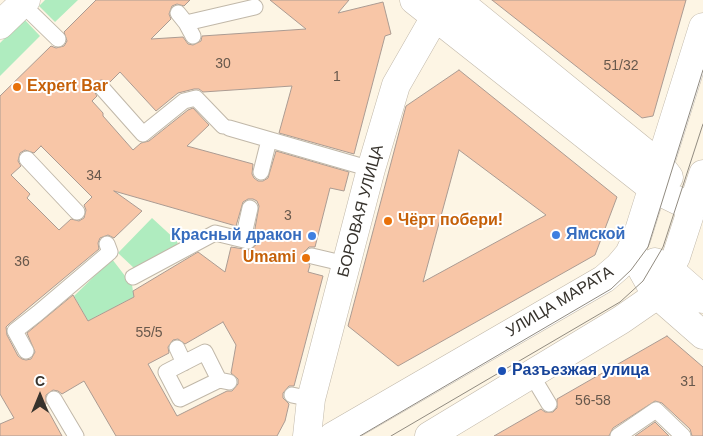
<!DOCTYPE html>
<html>
<head>
<meta charset="utf-8">
<style>
	body { margin:0 }
	#map { position:relative; width:703px; height:436px; overflow:hidden; background:#fdf5e4; font-family:Helvetica,sans-serif }
	canvas { display:block }
	.north { position:absolute; left:15px; top:371px; width:50px; height:50px; -webkit-text-stroke:4px #fff; paint-order:stroke; rotate:0deg; font-size:14px; font-weight:700; line-height:20px; text-align:center; color:#37332d }
	.north::after { content:''; display:block; margin:auto; width:18px; height:22px; background:#37332d; clip-path:polygon(50% 0,100% 100%,50% 72%,0 100%) }
</style>
</head>
<body>
<div id="map">
<canvas width="703" height="436"></canvas>
<div class="north">С</div>
</div>
<script>
const g = document.querySelector('canvas').getContext('2d');
g.lineJoin = 'round';
function fillPath(path, color) { g.fillStyle = color; g.fill(path, 'evenodd'); }
const toPath = rows => new Path2D(rows.map(r => 'M' + r).join(''));
function stroke(path, color, width, dash) { g.strokeStyle = color; g.lineWidth = width; g.lineCap = dash ? 'butt' : 'round'; g.setLineDash(dash || []); g.stroke(path); }
function drawText(font, color, halo, rows, align = 'center') {
  g.font = font + ' Helvetica,sans-serif'; g.lineWidth = 4; g.setLineDash([]); g.textBaseline = 'middle'; g.strokeStyle = halo; g.fillStyle = color; for (const [text, x, y, turn = 0] of rows) {
    g.save(); g.translate(x, y); g.rotate((+turn || 0) * Math.PI / 180); g.textAlign = isNaN(turn) ? turn : align; if (halo) g.strokeText(text, 0, 0); g.fillText(text, 0, 0); g.restore();
  }
}
const green = toPath([
	[45,0,78,0,55,22,39,6],
	[24,19,40,36,0,76,0,43],
	[152,218,177,241,178,245,135,269,118,253],
	[112,259,132,285,134,297,88,321,74,296]
]);
const building = toPath([
	[96,0,190,0,184,6,177,4,172,6,169,14,171,19,151,39,183,37,188,44,193,45,201,41,202,36,306,29,270,0,349,0,338,13,383,2,391,34,385,36,354,154,279,133,292,86,203,92,199,89,194,89,178,93,156,111,120,72,110,82,101,80,96,82,94,87,94,91,97,96,92,101,103,113,103,116,133,150,141,143,149,141,188,110,193,108,209,125,187,146,253,164,252,174,254,178,258,181,263,181,268,178,276,151,349,172,344,191,330,188,315,247,309,247,303,253,303,259,310,265,308,272,323,276,294,386,289,386,283,393,283,398,289,404,285,421,277,436,116,436,84,381,62,394,58,391,53,390,46,395,46,404,45,405,62,436,0,436,0,424,14,418,0,394,0,96,51,46,56,48,64,46,67,41,64,32,96,0],
	[41,146,92,197,84,205,86,210,84,218,79,221,71,219,59,230,27,198,30,194,11,175,21,166,18,161,20,153,25,150,34,153,41,146],
	[114,191,236,226,243,202,248,199,253,199,257,201,259,206,254,234,257,238,257,244,250,250,231,247,225,272,198,252,133,291,134,297,88,321,73,295,27,333,35,352,31,359,26,360,22,359,18,356,7,335,6,327,9,324,99,249,98,243,100,238,108,235,114,238,142,211,114,191],
	[223,322,236,345,231,373,238,379,238,384,232,391,227,391,177,416,148,364,169,353,168,347,173,340,178,339,185,344,223,322],
	[492,0,686,0,653,116,642,118,492,0],
	[459,70,617,197,595,255,398,366,348,326,406,106,459,70],
	[459,150,546,215,423,282,459,150],
	[667,336,703,367,703,436,692,436,690,429,662,403,655,401,613,428,609,436,494,436,541,409,545,412,553,412,557,408,557,399,667,336],
	[655,422,669,436,635,436,655,422]
]);
const service = toPath([
	[22,4,58,39],
	[178,13,186,23,193,36],
	[186,23,255,7],
	[103,89,143,134,184,101,196,98,223,126],
	[229,128,371,169],
	[27,159,77,212],
	[261,172,269,140],
	[243,239,250,208],
	[312,256,346,264],
	[133,277,215,233,248,241],
	[177,348,184,363],
	[26,351,15,331,38,313,110,252,107,244],
	[531,374,549,404],
	[219,380,205,352,166,372,180,399,219,380,229,382],
	[292,395,311,399],
	[54,399,76,436],
	[618,436,656,410,683,436]
]);
const minor = toPath([
	[0,25,26,0]
]);
const tertiary = toPath([
	[414,0,652,188,693,208],
	[457,0,659,164,669,177],
	[631,250,655,293,703,335],
	[655,262,669,269,703,299],
	[307,436,311,399,371,169,396,85,435,17,449,0],
	[333,436,604,279,618,267,629,254,637,237,703,27],
	[429,436,621,320,647,302,661,285,676,257,703,174]
]);
const tram = toPath([
	[360,436,611,289,631,270,648,247,703,70],
	[391,436,620,302,643,281,663,247,703,124]
]);
const markers = [
	[17,87,5,"#e8710a"],
	[388,221,5,"#e8710a"],
	[556,235,5,"#3f7fe0"],
	[312,236,5,"#3f7fe0"],
	[306,258,5,"#e8710a"],
	[502,371,5,"#1a4fb4"]
];
const numberNames = [
	["30",223,64],
	["51/32",621,66],
	["1",337,77],
	["34",94,176],
	["3",288,216],
	["36",22,262],
	["55/5",149,333],
	["31",688,382],
	["56-58",593,401]
];
const foodNames = [
	["Expert Bar",27,87],
	["Чёрт побери!",398,221],
	["Umami",296,258,"right"]
];
const streetNames = [
	["БОРОВАЯ УЛИЦА",361,211,-75],
	["УЛИЦА МАРАТА",560,302,-31]
];
const shopNames = [
	["Ямской",566,235],
	["Красный дракон",302,236,"right"]
];
const transitNames = [
	["Разъезжая улица",512,371]
];
fillPath(green, '#afecbf');
fillPath(building, '#f8c6a7');
stroke(building, '#ab9b92', 1);
stroke(service, '#c1b8a9', 17);
stroke(minor, '#c1b8a9', 29);
stroke(tertiary, '#c1b8a9', 29);
stroke(service, '#fff', 15);
stroke(minor, '#fff', 28);
stroke(tertiary, '#fff', 28);
stroke(tram, '#918b80', 1);
for (const [x, y, r, color] of markers) { const dot = new Path2D(); dot.arc(x, y, r, 0, 2 * Math.PI); g.fillStyle = color; g.fill(dot); stroke(dot, '#fff', 2); }
drawText('14px', '#67584c', null, numberNames);
drawText('bold 16px', '#c56008', '#fff', foodNames, 'left');
drawText('16px', '#37332d', '#fff', streetNames);
drawText('bold 16px', '#366cbe', '#fff', shopNames, 'left');
drawText('bold 16px', '#164399', '#fff', transitNames, 'left');
</script>
</body>
</html>
